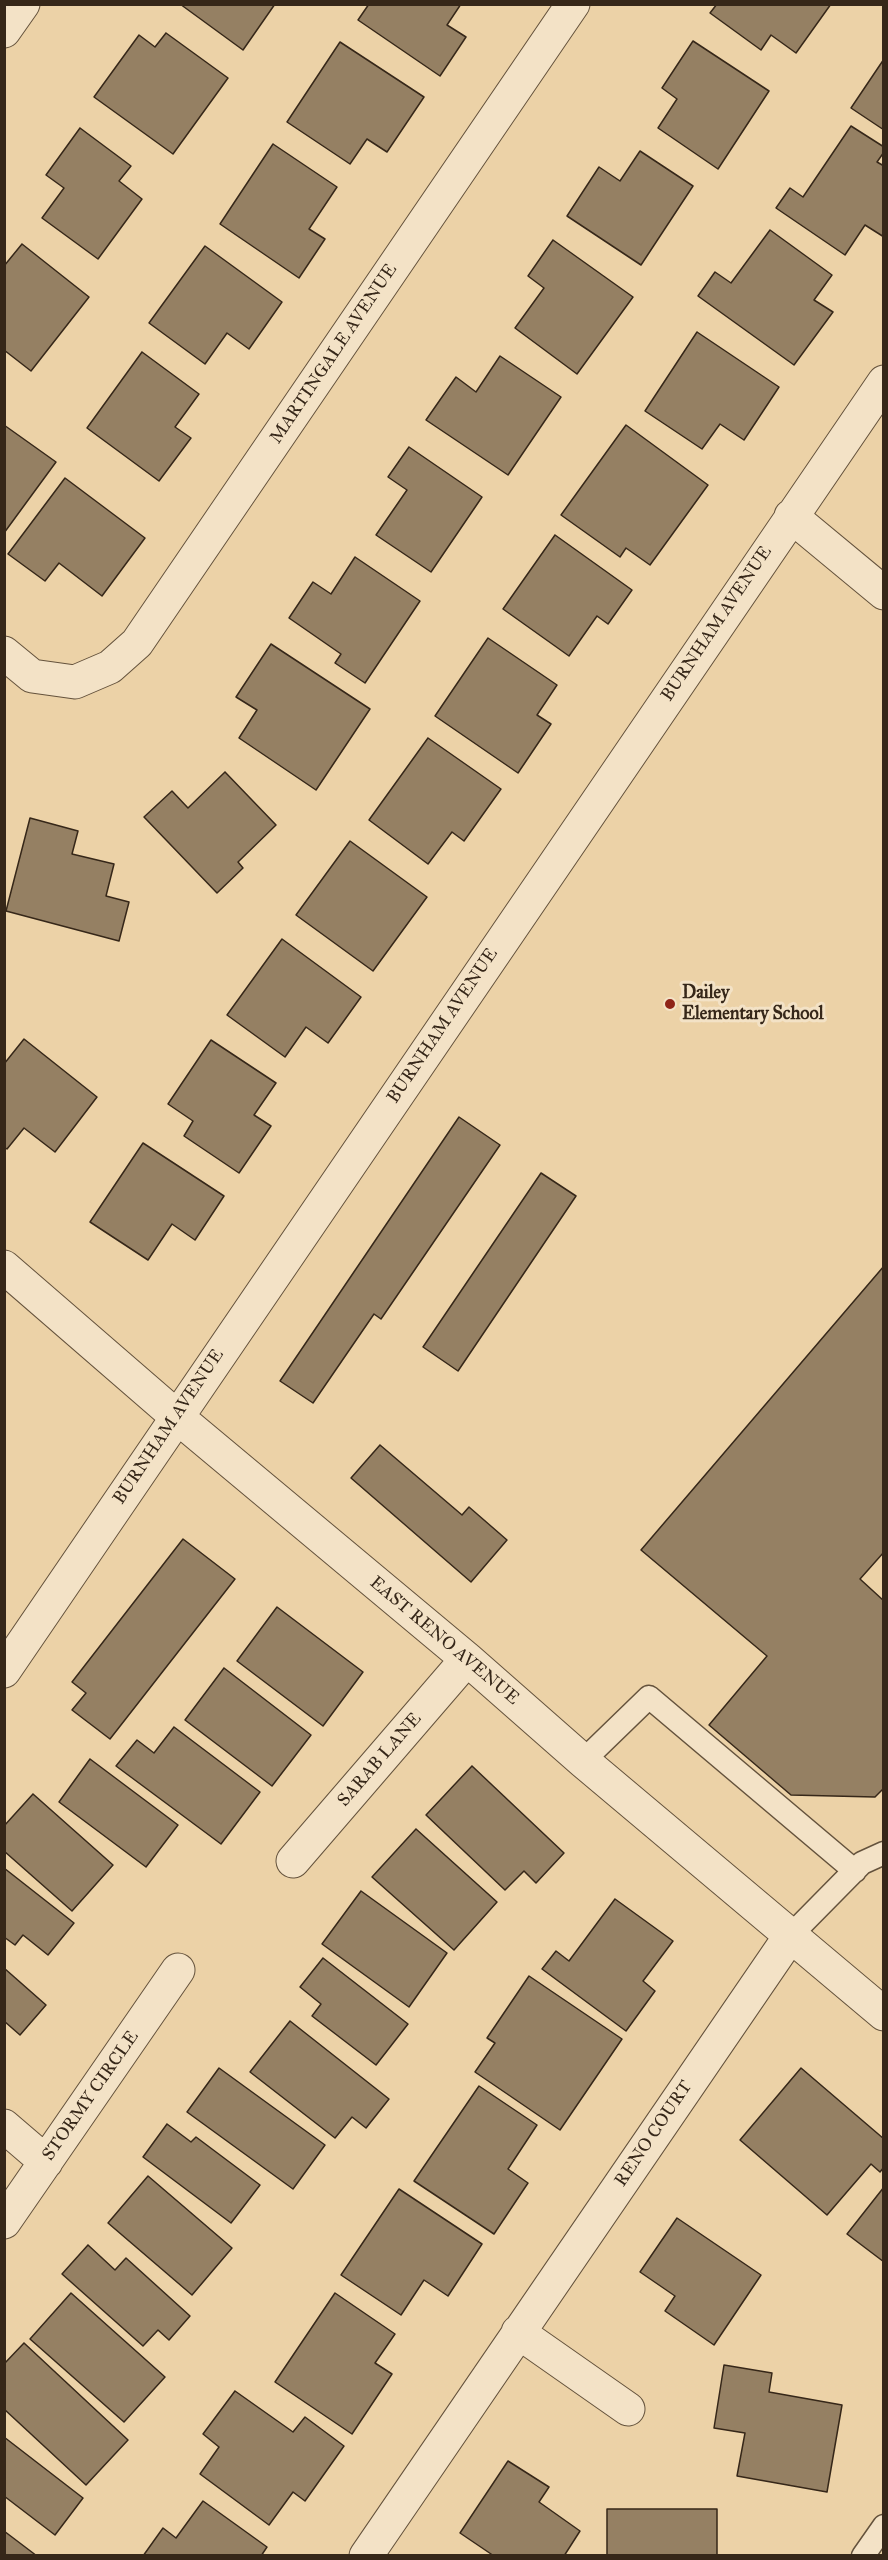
<!DOCTYPE html>
<html>
<head>
<meta charset="utf-8">
<style>
	body { margin:0 }
	#map { position:relative; width:888px; height:2560px; overflow:hidden; background:#ecd2a7; font-family:"IM FELL Great Primer",serif }
	canvas { display:block }
	.frame { position:absolute; inset:0; border:6px solid #362719; pointer-events:none }
</style>
</head>
<body>
<div id="map">
<canvas width="888" height="2560"></canvas>
<div class="frame"></div>
</div>
<script>
const g = document.querySelector('canvas').getContext('2d');
g.lineJoin = 'round';
function fillPath(path, color) { g.fillStyle = color; g.fill(path, 'evenodd'); }
const toPath = rows => new Path2D(rows.map(r => 'M' + r).join(''));
function stroke(path, color, width, dash) { g.strokeStyle = color; g.lineWidth = width; g.lineCap = dash ? 'butt' : 'round'; g.setLineDash(dash || []); g.stroke(path); }
function drawText(font, color, halo, rows, align = 'center') {
  g.font = font + ' "IM FELL Great Primer",serif'; g.lineWidth = 6; g.setLineDash([]); g.textBaseline = 'middle'; g.strokeStyle = halo; g.fillStyle = color; for (const [text, x, y, turn = 0] of rows) {
    g.save(); g.translate(x, y); g.rotate((+turn || 0) * Math.PI / 180); g.textAlign = isNaN(turn) ? turn : align; if (halo) g.strokeText(text, 0, 0); g.fillText(text, 0, 0); g.restore();
  }
}
const building = toPath([
	[180,4,275,4,243,50,180,4],
	[369,4,461,4,447,25,466,37,440,76,358,20,369,4],
	[717,4,831,4,796,53,771,35,761,50,710,13,717,4],
	[166,33,228,78,173,154,94,97,139,35,155,47,166,33],
	[693,41,769,91,718,169,658,128,677,99,662,88,693,41],
	[340,42,424,97,387,152,367,139,350,164,287,122,340,42],
	[884,59,884,130,851,108,884,59],
	[851,126,884,147,884,152,877,162,884,166,884,237,865,225,845,255,776,208,790,188,803,197,851,126],
	[80,128,131,166,119,181,142,199,98,259,42,218,64,188,46,175,80,128],
	[273,144,337,187,309,229,325,239,299,278,220,224,273,144],
	[640,151,693,186,641,265,567,216,599,167,620,181,640,151],
	[770,230,832,275,814,300,833,312,794,365,698,296,715,272,731,283,770,230],
	[553,240,633,297,577,374,515,328,544,288,528,276,553,240],
	[22,244,89,297,31,371,4,350,4,266,22,244],
	[205,246,282,302,249,349,227,333,205,364,149,323,205,246],
	[697,332,779,387,744,440,720,424,702,449,645,411,697,332],
	[142,352,199,394,175,427,191,438,159,481,87,428,142,352],
	[500,356,561,397,508,475,426,420,456,377,476,392,500,356],
	[4,425,56,462,4,533,4,425],
	[626,425,708,485,650,565,626,548,620,557,561,515,626,425],
	[409,447,482,497,431,572,376,535,407,490,388,477,409,447],
	[65,478,145,538,102,596,59,563,45,581,8,554,65,478],
	[555,535,632,590,608,624,597,616,569,656,503,609,555,535],
	[355,557,420,601,365,683,335,663,341,654,289,618,313,582,331,594,355,557],
	[488,638,557,685,537,715,551,724,518,773,435,716,488,638],
	[271,644,370,709,316,790,239,738,257,710,236,697,271,644],
	[428,738,501,789,464,841,452,832,428,864,369,820,428,738],
	[225,772,276,825,238,862,243,868,217,893,144,817,172,791,188,808,225,772],
	[30,818,78,831,72,854,114,864,106,896,129,902,119,941,6,911,30,818],
	[350,841,427,897,373,971,296,915,350,841],
	[282,939,361,997,328,1043,306,1027,285,1057,227,1015,282,939],
	[24,1039,97,1097,55,1152,24,1128,7,1149,4,1147,4,1064,24,1039],
	[211,1040,276,1083,254,1115,271,1126,239,1173,184,1136,193,1121,168,1104,211,1040],
	[459,1117,500,1145,381,1319,374,1314,313,1403,280,1381,459,1117],
	[143,1143,224,1196,195,1240,172,1224,148,1260,90,1222,143,1143],
	[541,1173,576,1196,458,1371,423,1347,541,1173],
	[884,1266,884,1552,860,1579,884,1601,884,1788,875,1797,791,1795,709,1725,767,1656,641,1550,884,1266],
	[380,1445,462,1515,469,1507,507,1540,471,1582,351,1478,380,1445],
	[183,1539,235,1579,110,1739,72,1710,86,1693,72,1682,183,1539],
	[277,1607,363,1672,323,1726,237,1661,277,1607],
	[224,1668,311,1735,272,1786,185,1720,224,1668],
	[174,1727,260,1792,221,1844,116,1766,137,1740,154,1753,174,1727],
	[90,1759,178,1825,146,1867,59,1802,90,1759],
	[472,1766,564,1853,536,1883,524,1871,505,1890,426,1815,472,1766],
	[33,1794,113,1865,72,1911,4,1851,4,1826,33,1794],
	[416,1829,497,1902,454,1950,372,1877,416,1829],
	[4,1868,74,1923,48,1955,23,1935,15,1945,4,1937,4,1868],
	[361,1891,447,1953,409,2007,322,1944,361,1891],
	[615,1899,673,1941,643,1981,655,1991,626,2031,542,1969,556,1951,569,1961,615,1899],
	[323,1958,408,2024,376,2065,312,2016,321,2004,300,1987,323,1958],
	[4,1968,46,2005,20,2035,4,2021,4,1968],
	[529,1976,622,2039,560,2130,475,2072,495,2043,487,2038,529,1976],
	[290,2021,389,2099,366,2128,352,2117,335,2138,250,2072,290,2021],
	[219,2068,325,2145,293,2189,187,2112,219,2068],
	[801,2068,884,2139,884,2167,880,2172,871,2164,827,2215,740,2140,801,2068],
	[479,2086,537,2125,508,2169,528,2183,494,2234,414,2181,479,2086],
	[167,2124,191,2142,196,2137,260,2185,231,2223,143,2157,167,2124],
	[148,2176,232,2248,192,2295,108,2223,148,2176],
	[884,2187,884,2262,847,2234,884,2187],
	[399,2189,482,2244,448,2296,424,2280,401,2315,341,2275,399,2189],
	[677,2218,761,2275,714,2345,665,2311,675,2296,640,2272,677,2218],
	[88,2245,115,2270,126,2258,190,2316,169,2340,158,2330,143,2346,62,2274,88,2245],
	[71,2293,165,2377,124,2422,30,2339,71,2293],
	[335,2293,395,2334,375,2363,392,2374,352,2434,275,2382,335,2293],
	[24,2343,128,2440,86,2485,4,2409,4,2364,24,2343],
	[724,2365,772,2373,769,2392,842,2405,827,2492,737,2476,745,2433,714,2428,724,2365],
	[235,2391,293,2432,305,2417,344,2446,305,2501,293,2492,269,2525,200,2474,219,2447,203,2434,235,2391],
	[4,2437,83,2498,55,2535,4,2496,4,2437],
	[508,2461,549,2487,539,2502,580,2531,564,2556,494,2556,460,2533,508,2461],
	[203,2501,267,2547,261,2556,143,2556,163,2528,176,2538,203,2501],
	[607,2509,717,2509,717,2556,607,2556,607,2509],
	[4,2531,37,2556,4,2556,4,2531]
]);
const lane = toPath([
	[583,1761,649,1697,855,1871],
	[791,1935,862,1863,884,1853],
	[863,2556,884,2526]
]);
const street = toPath([
	[4,31,23,4],
	[791,516,884,593],
	[4,653,32,676,75,682,110,667,137,643,573,4],
	[4,1267,176,1416,467,1659,583,1761,884,2014],
	[4,1671,884,382],
	[293,1861,467,1659],
	[4,2126,46,2162],
	[4,2222,178,1970],
	[518,2332,628,2409],
	[366,2556,791,1935]
]);
const markers = [
	[670,1004,6,"#8f2418"]
];
const streetNames = [
	["MARTINGALE AVENUE",334,354,-56],
	["BURNHAM AVENUE",717,624,-56],
	["BURNHAM AVENUE",443,1026,-56],
	["BURNHAM AVENUE",169,1427,-56],
	["EAST RENO AVENUE",444,1641,40],
	["SARAB LANE",380,1760,-49],
	["STORMY CIRCLE",91,2096,-55],
	["RENO COURT",654,2134,-56]
];
const poiNames = [
	["Dailey",682,994],
	["Elementary School",682,1015]
];
fillPath(building, '#958063');
stroke(building, '#362719', 1.5);
stroke(lane, '#64523c', 25);
stroke(street, '#64523c', 35);
stroke(lane, '#f3e2c6', 22);
stroke(street, '#f3e2c6', 33);
for (const [x, y, r, color] of markers) { const dot = new Path2D(); dot.arc(x, y, r, 0, 2 * Math.PI); g.fillStyle = color; g.fill(dot); stroke(dot, '#f3e2c6', 2); }
drawText('18px', '#362719', '#f3e2c6', streetNames);
drawText('bold 18px', '#362719', '#f3e2c6', poiNames, 'left');
</script>
</body>
</html>
